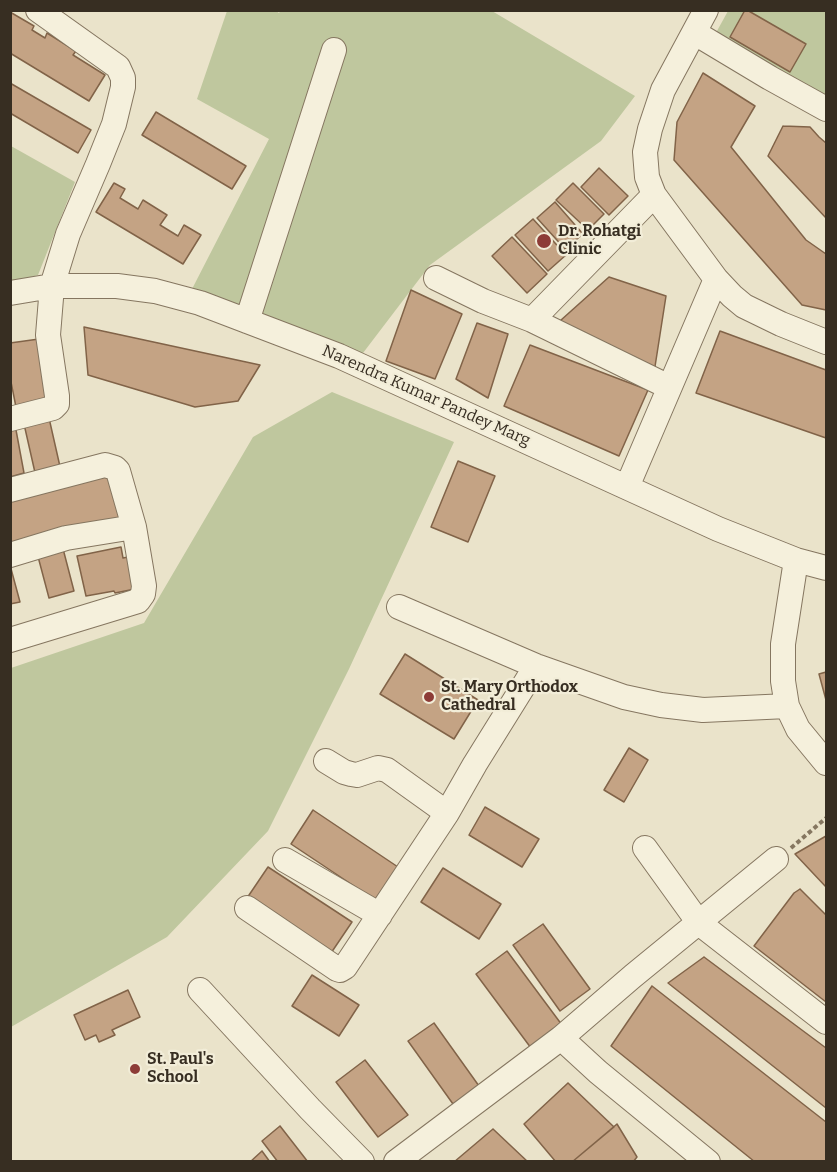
<!DOCTYPE html>
<html>
<head>
<meta charset="utf-8">
<style>
	body { margin:0 }
	#map { position:relative; width:837px; height:1172px; overflow:hidden; background:#eae3ca; font-family:Bitter,serif }
	canvas { display:block }
	.frame { position:absolute; inset:0; border:12px solid #372e22; pointer-events:none }
</style>
</head>
<body>
<div id="map">
<canvas width="837" height="1172"></canvas>
<div class="frame"></div>
</div>
<script>
const g = document.querySelector('canvas').getContext('2d');
g.lineJoin = 'round';
function fillPath(path, color) { g.fillStyle = color; g.fill(path, 'evenodd'); }
const toPath = rows => new Path2D(rows.map(r => 'M' + r).join(''));
function stroke(path, color, width, dash) { g.strokeStyle = color; g.lineWidth = width; g.lineCap = dash ? 'butt' : 'round'; g.setLineDash(dash || []); g.stroke(path); }
function drawText(font, color, halo, rows, align = 'center') {
  g.font = font + ' Bitter,serif'; g.lineWidth = 4.5; g.setLineDash([]); g.textBaseline = 'middle'; g.strokeStyle = halo; g.fillStyle = color; for (const [text, x, y, turn = 0] of rows) {
    g.save(); g.translate(x, y); g.rotate((+turn || 0) * Math.PI / 180); g.textAlign = isNaN(turn) ? turn : align; if (halo) g.strokeText(text, 0, 0); g.fillText(text, 0, 0); g.restore();
  }
}
const green = toPath([
	[275,10,279,13,281,10,492,11,635,96,601,141,430,265,363,353,191,291,269,139,197,99,227,11],
	[728,11,826,11,826,98,712,40],
	[11,146,75,182,38,275,11,283],
	[332,392,454,442,349,669,268,831,167,937,11,1027,11,668,144,623,253,437]
]);
const building = toPath([
	[745,10,747,10,806,44,790,72,730,37,745,10],
	[10,12,34,26,32,30,45,38,47,33,76,51,73,55,105,75,89,101,10,53,10,12],
	[703,73,755,106,731,147,806,240,826,254,826,310,802,305,674,160,677,122,703,73],
	[10,83,91,130,78,153,10,113,10,83],
	[156,112,246,166,232,189,142,135,156,112],
	[783,126,810,127,819,137,826,143,826,218,768,156,783,126],
	[599,168,628,196,609,215,581,187,599,168],
	[114,183,125,189,120,198,138,209,143,200,167,215,160,225,178,236,184,225,201,235,183,264,96,212,114,183],
	[573,183,604,214,588,230,556,200,573,183],
	[555,202,583,234,565,249,537,218,555,202],
	[533,219,566,255,548,271,515,235,533,219],
	[512,237,547,274,527,293,492,256,512,237],
	[609,277,666,296,654,373,551,329,609,277],
	[411,290,462,314,435,379,386,361,411,290],
	[477,323,508,334,488,398,456,379,477,323],
	[84,327,260,365,238,401,195,407,88,375,84,327],
	[720,331,826,370,826,438,696,393,720,331],
	[39,339,51,406,17,412,10,377,10,343,39,339],
	[530,345,648,390,619,456,504,406,530,345],
	[49,418,61,471,36,477,24,424,49,418],
	[10,430,16,430,24,473,10,477,10,430],
	[458,461,495,476,468,542,431,527,458,461],
	[111,475,124,522,10,546,10,498,111,475],
	[61,541,74,591,49,598,36,549,61,541],
	[121,547,123,558,128,557,135,589,115,593,114,591,86,596,77,556,121,547],
	[10,565,20,602,10,604,10,565],
	[405,654,478,700,454,739,380,694,405,654],
	[826,672,826,700,819,674,826,672],
	[629,748,648,760,624,802,604,790,629,748],
	[485,807,539,839,522,867,469,835,485,807],
	[313,810,398,867,375,900,291,844,313,810],
	[826,836,826,887,795,854,826,836],
	[268,867,352,922,329,956,245,901,268,867],
	[443,868,501,904,479,939,421,902,443,868],
	[800,889,826,915,826,1002,754,946,794,893,800,889],
	[543,924,590,989,560,1011,513,945,543,924],
	[507,951,562,1025,531,1048,476,974,507,951],
	[704,957,826,1048,826,1108,668,983,704,957],
	[312,975,359,1005,339,1036,292,1006,312,975],
	[652,986,826,1122,826,1162,755,1162,611,1046,652,986],
	[128,990,140,1017,112,1030,115,1035,99,1042,96,1035,85,1040,74,1015,128,990],
	[434,1023,479,1086,453,1104,408,1041,434,1023],
	[365,1060,408,1115,378,1137,336,1082,365,1060],
	[568,1083,614,1127,572,1162,556,1162,524,1124,568,1083],
	[617,1124,637,1157,633,1162,572,1162,617,1124],
	[280,1126,308,1162,278,1162,262,1141,280,1126],
	[493,1129,528,1162,454,1162,493,1129],
	[262,1151,270,1162,250,1162,262,1151]
]);
const path = toPath([
	[791,848,826,818]
]);
const minor = toPath([
	[706,10,663,90,650,129,645,152,647,177,654,195,716,279,732,296,744,306,781,324,826,342],
	[695,33,770,78,826,109],
	[436,278,483,301,532,320,669,387],
	[10,293,52,286,117,286,155,291,200,303,339,356,718,529,796,560,826,568],
	[532,320,654,195],
	[247,321,334,50],
	[10,419,53,408,57,404,57,396,48,335,52,286,68,234,98,164,114,124,123,87,123,78,118,67,38,10],
	[627,487,716,279],
	[10,490,105,465,115,468,118,471,134,527,144,586,143,594,138,601,10,640],
	[10,555,66,538,134,527],
	[796,560,783,644,783,681,787,706,798,729,826,763],
	[399,607,536,666,624,697,661,705,703,710,787,706],
	[326,761,344,772,351,774,357,775,378,768,387,770,447,813],
	[645,848,699,923,826,1022],
	[285,860,380,915],
	[247,908,337,969,340,970,345,967,447,813,475,764,536,666],
	[200,990,310,1109,362,1162],
	[561,1038,598,1072,708,1162],
	[396,1162,561,1038,633,976,776,859]
]);
const markers = [
	[544,241,8,"#8d3c37"],
	[429,697,6,"#8d3c37"],
	[135,1069,6,"#8d3c37"]
];
const poiNames = [
	["Dr. Rohatgi",558,232],
	["Clinic",558,250],
	["St. Mary Orthodox",441,688],
	["Cathedral",441,706],
	["St. Paul's",147,1060],
	["School",147,1078]
];
const streetNames = [
	["Narendra Kumar Pandey Marg",426,396,24]
];
fillPath(green, '#bfc79e');
fillPath(building, '#c4a384');
stroke(building, '#816348', 1.5);
stroke(minor, '#857660', 26);
stroke(path, '#857660', 4, [4.5, 3]);
stroke(minor, '#f5f0dc', 24);
for (const [x, y, r, color] of markers) { const dot = new Path2D(); dot.arc(x, y, r, 0, 2 * Math.PI); g.fillStyle = color; g.fill(dot); stroke(dot, '#f2edd8', 2); }
drawText('bold 16px', '#372e22', '#f2edd8', poiNames, 'left');
drawText('16px', '#372e22', '#f2edd8', streetNames);
</script>
</body>
</html>
